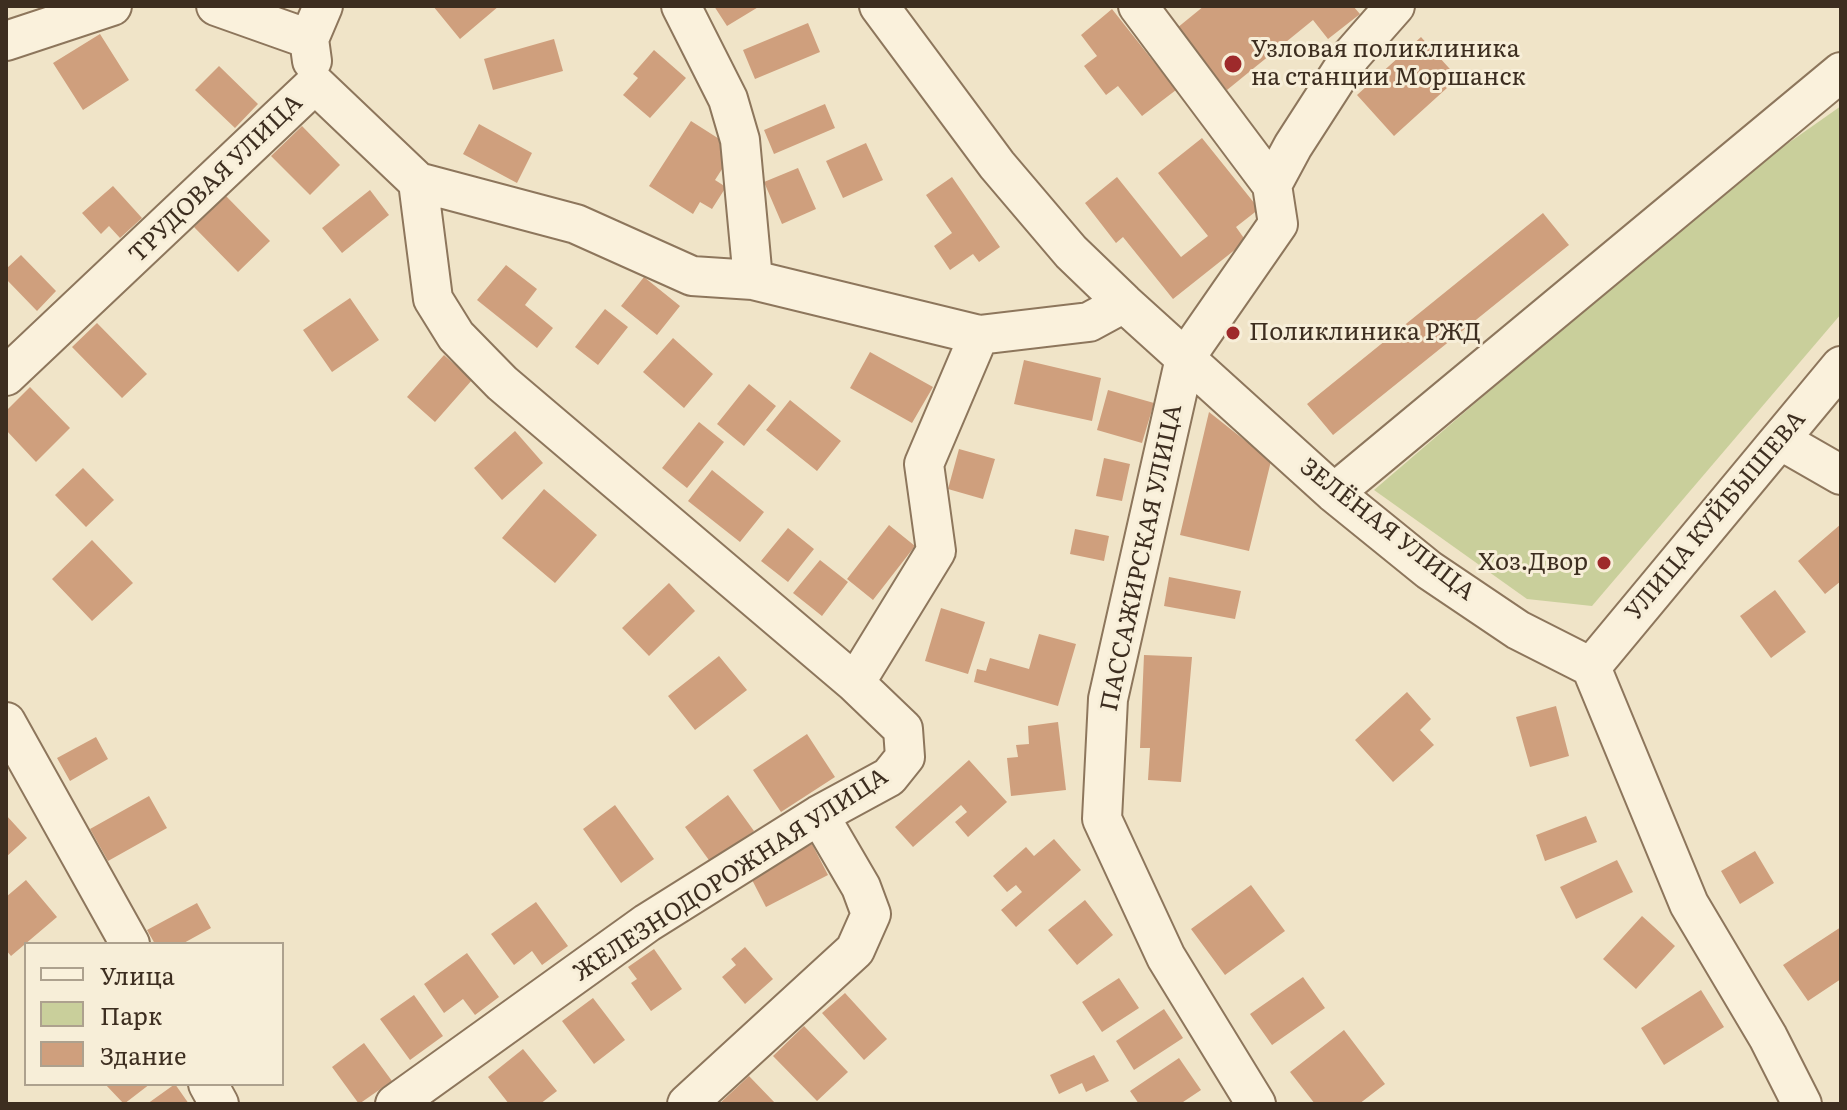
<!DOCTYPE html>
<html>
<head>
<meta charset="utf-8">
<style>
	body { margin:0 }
	#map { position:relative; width:1847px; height:1110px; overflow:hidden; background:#f0e4c8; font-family:Literata,serif }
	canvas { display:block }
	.frame { position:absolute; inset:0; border:8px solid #3d2e20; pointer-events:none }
	.legend { position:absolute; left:24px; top:942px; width:260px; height:144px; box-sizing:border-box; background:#f7eed8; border:2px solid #ada18e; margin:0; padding:10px 14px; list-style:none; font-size:24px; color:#3d2e20 }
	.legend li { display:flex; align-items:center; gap:16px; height:40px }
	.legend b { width:40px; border:2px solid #ada18e }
</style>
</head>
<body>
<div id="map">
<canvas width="1847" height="1110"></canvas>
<div class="frame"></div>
<ul class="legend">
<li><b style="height:10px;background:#faf1dc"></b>Улица</li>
<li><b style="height:22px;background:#c9cf9b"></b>Парк</li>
<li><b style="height:22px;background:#cf9f7d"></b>Здание</li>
</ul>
</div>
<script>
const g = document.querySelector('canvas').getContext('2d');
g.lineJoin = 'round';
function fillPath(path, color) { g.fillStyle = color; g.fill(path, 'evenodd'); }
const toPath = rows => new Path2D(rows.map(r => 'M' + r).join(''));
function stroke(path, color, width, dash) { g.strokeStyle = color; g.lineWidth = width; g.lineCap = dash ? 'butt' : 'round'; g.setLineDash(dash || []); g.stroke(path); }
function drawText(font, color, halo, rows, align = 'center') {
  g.font = font + ' Literata,serif'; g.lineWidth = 6; g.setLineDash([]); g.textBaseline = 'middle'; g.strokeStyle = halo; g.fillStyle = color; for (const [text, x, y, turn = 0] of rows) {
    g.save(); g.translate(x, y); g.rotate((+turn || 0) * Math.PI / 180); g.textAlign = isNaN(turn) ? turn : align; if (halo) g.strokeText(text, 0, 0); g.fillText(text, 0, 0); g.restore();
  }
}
const green = toPath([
	[1841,106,1841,314,1592,606,1527,599,1374,490,1733,182]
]);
const building = toPath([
	[433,6,499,6,460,39],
	[714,6,760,6,727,26],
	[1204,6,1353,6,1360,14,1328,39,1313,20,1227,90,1177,28],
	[1112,9,1176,90,1142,116,1118,86,1106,95,1084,66,1097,56,1081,35],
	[808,23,820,52,755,79,743,50],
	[100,34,129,80,83,110,53,63],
	[1421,37,1458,78,1394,136,1357,95],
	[554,39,563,71,493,90,484,59],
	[654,50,686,78,650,118,623,95,638,78,633,74],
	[219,66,258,104,235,128,195,90],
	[825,104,835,128,774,154,764,130],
	[691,121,735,149,715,180,726,187,712,209,700,202,693,214,649,186],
	[479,124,532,153,517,183,463,154],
	[302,126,340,165,310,195,271,156],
	[1202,138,1259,209,1236,227,1246,241,1173,299,1123,237,1116,243,1085,203,1117,177,1181,257,1208,236,1158,173],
	[866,143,883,180,843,198,826,161],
	[798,168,816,209,782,224,764,182],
	[952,177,1000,247,979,262,973,254,950,270,934,246,952,233,926,195],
	[113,186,142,218,120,238,109,226,101,234,82,213],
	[370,190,389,215,342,253,322,228],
	[226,196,270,241,238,272,194,227],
	[1543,213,1569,245,1333,435,1307,404],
	[21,255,56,291,37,311,6,279,6,269],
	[506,265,537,289,525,305,553,328,537,348,477,300],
	[644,277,680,306,657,335,621,306],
	[350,298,379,340,332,372,303,330],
	[605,309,628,327,598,365,575,347],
	[97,323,147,374,122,398,72,347],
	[673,338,713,374,684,408,643,372],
	[870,352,933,387,912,423,850,388],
	[444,355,472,380,435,422,407,397],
	[1024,360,1101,378,1092,421,1014,404],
	[749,384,776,406,744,446,717,424],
	[30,387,70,428,36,462,6,430,6,411],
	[1108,390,1154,403,1142,443,1097,430],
	[790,400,841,441,817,471,766,430],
	[1209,412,1271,461,1249,551,1180,535],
	[699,422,724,442,687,488,662,468],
	[515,431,543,463,502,500,474,468],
	[959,449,995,459,983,499,948,489],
	[1104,458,1130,464,1122,501,1096,496],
	[83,468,114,500,86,527,55,495],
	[712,470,764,512,740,542,688,501],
	[544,489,597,535,555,583,502,538],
	[1841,524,1841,581,1825,594,1798,561],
	[889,525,915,546,873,600,847,579],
	[788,528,814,549,788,582,761,561],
	[1075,529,1109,536,1104,561,1070,554],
	[92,540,133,583,92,621,52,579],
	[820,560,848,582,822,616,793,593],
	[1169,577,1241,591,1235,619,1164,606],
	[669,583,695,611,649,656,622,628],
	[1775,590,1806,632,1771,658,1740,616],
	[941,608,985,622,968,674,925,661],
	[1039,634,1076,644,1058,706,974,682,977,669,986,671,990,658,1029,669],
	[1144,655,1192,657,1181,782,1148,780,1150,748,1140,748],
	[719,656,747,690,695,730,668,696],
	[1407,692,1431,719,1420,730,1434,745,1393,782,1355,740],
	[1556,706,1569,756,1530,767,1516,717],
	[1058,722,1066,790,1011,796,1007,758,1018,757,1016,745,1029,744,1028,726],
	[807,734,835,777,781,812,753,770],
	[96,737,108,759,70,781,57,758],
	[969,760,1007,802,968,837,955,822,967,812,961,805,913,847,895,827],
	[728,795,754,831,711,863,685,827],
	[149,796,167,828,108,861,90,829],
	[615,805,654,859,621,883,583,829],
	[6,815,27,838,6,857],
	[1586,816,1597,842,1545,861,1536,835],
	[1054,839,1081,870,1016,927,1001,910,1022,892,1016,885,1007,892,993,876,1026,847,1034,856],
	[812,844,828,875,766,907,750,876],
	[1755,851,1774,883,1740,904,1721,871],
	[1617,860,1633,892,1576,919,1560,887],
	[26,880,57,917,11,956,6,950,6,897],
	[1251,885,1285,931,1225,975,1191,929],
	[1085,900,1113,935,1077,965,1048,930],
	[536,902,568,946,542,965,532,951,514,965,491,934],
	[197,903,211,928,182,944,155,944,147,930],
	[1642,916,1675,946,1636,989,1603,959],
	[1841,927,1841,979,1808,1001,1783,965],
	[745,947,773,979,745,1004,722,977,736,965,731,959],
	[654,949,682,989,651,1011,631,983,637,979,628,967],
	[467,953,499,997,475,1015,463,999,444,1013,424,984],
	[1303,977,1325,1008,1272,1045,1250,1014],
	[1119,978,1139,1008,1102,1032,1082,1002],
	[1701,990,1724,1027,1664,1065,1641,1028],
	[845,993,887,1039,864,1060,822,1013],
	[414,995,443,1036,410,1060,380,1019],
	[593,998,625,1040,594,1064,562,1021],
	[1164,1009,1183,1038,1134,1070,1116,1041],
	[804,1026,848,1072,817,1101,773,1056],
	[1344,1030,1385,1084,1359,1104,1315,1104,1290,1072],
	[364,1043,392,1081,359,1104,332,1067],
	[523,1049,557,1091,540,1104,509,1104,488,1077],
	[1094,1055,1109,1081,1086,1092,1082,1083,1059,1094,1050,1075],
	[1179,1058,1201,1090,1180,1104,1139,1104,1130,1091],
	[749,1076,776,1104,719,1104],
	[105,1084,150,1084,124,1104],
	[175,1084,189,1104,147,1104]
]);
const minor = toPath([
	[216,6,309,39],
	[681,6,728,99,740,140,753,280],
	[879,6,997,165,1071,252,1124,303,1334,493,1429,570,1518,630,1591,667,1689,904,1768,1037,1802,1104],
	[1138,6,1272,185],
	[6,41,112,6],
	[312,61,309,39,323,6],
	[315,84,418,182,576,224,692,276,753,280,979,335],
	[418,182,433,299,456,336,502,383,855,683],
	[6,376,315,84],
	[1780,440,1841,475],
	[1334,493,1841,72],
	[1591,667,1841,366],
	[6,722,130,944],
	[208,1084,219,1104],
	[395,1104,647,923,819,815,889,777,905,757,903,729,855,683,936,551,924,464,979,335,1089,322,1124,303],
	[687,1104,855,950,871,914,861,887,819,815],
	[1256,1104,1166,957,1102,819,1108,699,1185,358,1278,224,1272,185,1293,146,1351,56,1395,6]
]);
const markers = [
	[1233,64,10,"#9e2a2b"],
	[1233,333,8,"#9e2a2b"],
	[1604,563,8,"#9e2a2b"]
];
const poiNames = [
	["Узловая поликлиника",1251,50],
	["на станции Моршанск",1251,78],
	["Поликлиника РЖД",1249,333],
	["Хоз.Двор",1588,563,"right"]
];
const streetNames = [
	["ТРУДОВАЯ УЛИЦА",216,179,-44],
	["УЛИЦА КУЙБЫШЕВА",1716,516,-50],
	["ЗЕЛЁНАЯ УЛИЦА",1387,530,38],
	["ПАССАЖИРСКАЯ УЛИЦА",1142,558,-78],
	["ЖЕЛЕЗНОДОРОЖНАЯ УЛИЦА",731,875,-33]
];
fillPath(green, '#c9cf9b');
fillPath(building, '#cf9f7d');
stroke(minor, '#8d765c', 42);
stroke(minor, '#faf1dc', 38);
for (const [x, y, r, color] of markers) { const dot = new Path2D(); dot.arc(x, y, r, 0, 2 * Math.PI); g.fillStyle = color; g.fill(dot); stroke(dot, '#f7eed8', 3); }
drawText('24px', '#3d2e20', '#f7eed8', poiNames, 'left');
drawText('24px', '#3d2e20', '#f7eed8', streetNames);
</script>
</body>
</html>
